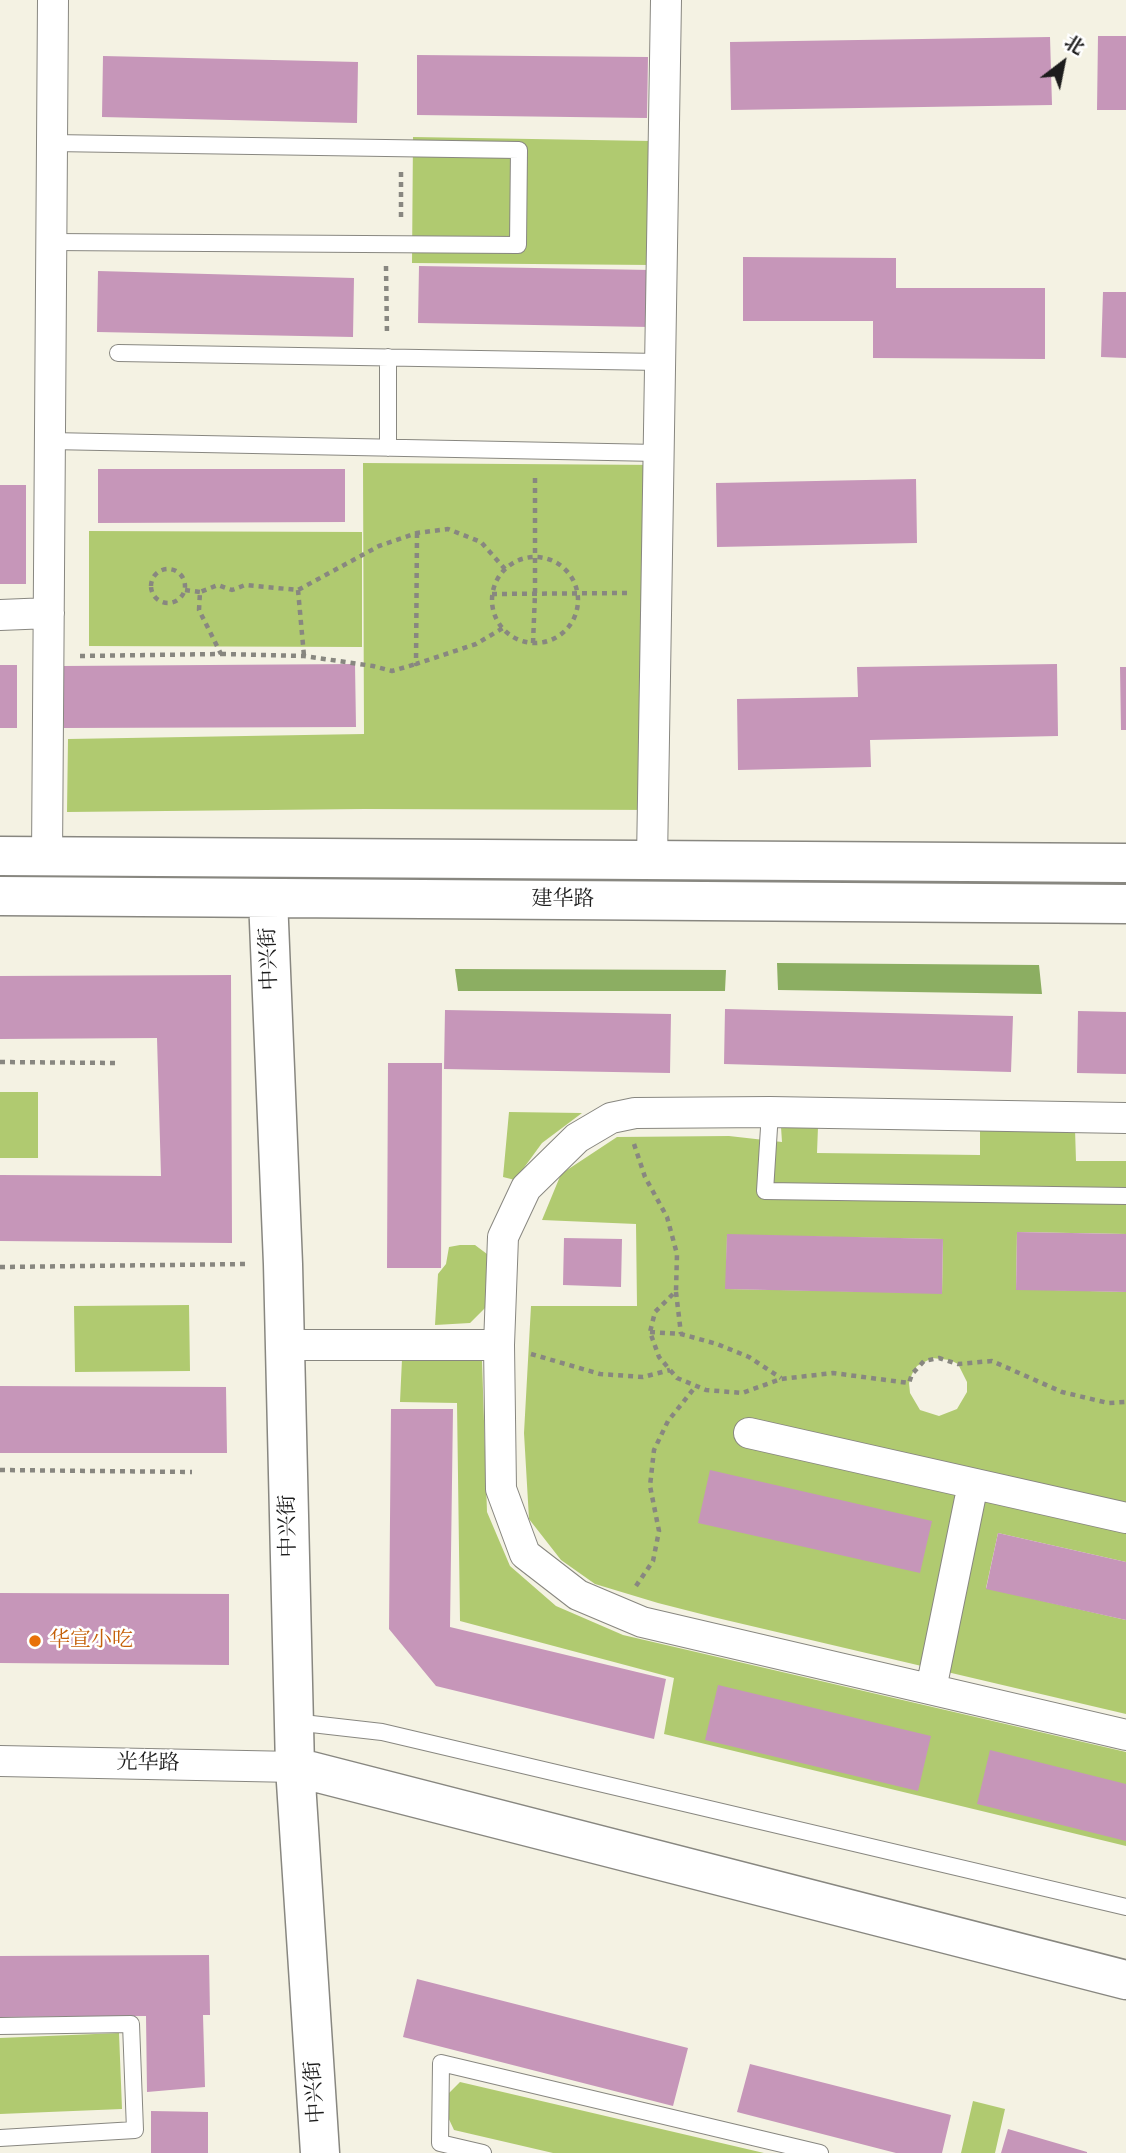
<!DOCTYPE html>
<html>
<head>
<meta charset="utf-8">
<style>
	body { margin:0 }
	#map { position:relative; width:1126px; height:2153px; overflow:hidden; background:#f4f2e3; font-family:Cardo,"Noto Serif SC",serif }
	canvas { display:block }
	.north { position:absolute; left:1028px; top:28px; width:70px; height:70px; -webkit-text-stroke:5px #fff; paint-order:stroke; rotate:32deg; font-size:19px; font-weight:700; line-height:28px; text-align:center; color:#1c1c1c }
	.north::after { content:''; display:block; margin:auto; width:24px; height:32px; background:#1c1c1c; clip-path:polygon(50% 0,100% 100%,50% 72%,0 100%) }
</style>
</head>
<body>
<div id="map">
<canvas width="1126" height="2153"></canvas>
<div class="north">北</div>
</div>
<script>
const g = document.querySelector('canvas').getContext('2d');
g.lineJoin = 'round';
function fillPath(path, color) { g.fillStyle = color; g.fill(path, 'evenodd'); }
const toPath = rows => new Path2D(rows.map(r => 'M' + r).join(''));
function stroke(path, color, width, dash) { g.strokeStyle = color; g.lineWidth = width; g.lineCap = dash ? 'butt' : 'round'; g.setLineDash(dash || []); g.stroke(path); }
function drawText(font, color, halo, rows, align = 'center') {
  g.font = font + ' Cardo,"Noto Serif SC",serif'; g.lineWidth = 5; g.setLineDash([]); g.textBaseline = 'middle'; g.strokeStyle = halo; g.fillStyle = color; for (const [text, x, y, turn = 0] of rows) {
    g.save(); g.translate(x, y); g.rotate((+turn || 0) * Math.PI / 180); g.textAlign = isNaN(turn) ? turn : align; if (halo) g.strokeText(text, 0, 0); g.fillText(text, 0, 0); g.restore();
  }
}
const green = toPath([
	[413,137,651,141,653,265,412,263],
	[363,463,663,465,663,810,365,809,67,812,68,739,364,734],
	[89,531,362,532,362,647,89,646],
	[0,1092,38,1092,38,1158,0,1158],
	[509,1112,582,1113,542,1143,515,1180,503,1177],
	[781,1127,818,1127,817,1153,980,1155,980,1130,1075,1129,1076,1161,1126,1161,1126,1234,1017,1232,1016,1289,1126,1292,1126,1562,998,1533,986,1588,1126,1620,1126,1714,713,1617,658,1603,595,1584,561,1560,529,1519,524,1433,531,1306,637,1306,636,1224,542,1220,561,1174,617,1137,729,1136,782,1142],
	[727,1235,943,1239,942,1293,726,1289],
	[932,1358,950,1360,958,1364,967,1382,967,1392,957,1409,939,1416,920,1410,910,1393,909,1383,912,1374,917,1366],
	[460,1245,475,1245,487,1254,485,1308,470,1323,435,1325,438,1274,446,1264,449,1247],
	[189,1305,190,1371,75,1372,74,1306],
	[402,1359,482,1361,487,1512,510,1566,556,1606,623,1635,1126,1752,1126,1846,664,1734,674,1678,460,1621,457,1403,400,1402],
	[119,2033,122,2109,0,2114,0,2038],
	[460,2082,764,2153,553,2153,454,2130,447,2115,449,2093],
	[973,2101,1005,2109,995,2153,961,2153]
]);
const forest = toPath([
	[777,963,1039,965,1042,994,778,990],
	[455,969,726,970,725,991,458,991]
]);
const building = toPath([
	[1098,36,1126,36,1126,110,1097,110],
	[1050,37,1052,105,731,110,730,42],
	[417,55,648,57,647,118,417,115],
	[103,56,358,62,357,123,102,117],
	[743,257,896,258,896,288,1045,288,1045,359,873,358,873,321,743,321],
	[419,266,651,270,650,327,418,323],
	[98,271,354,278,353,337,97,332],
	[1103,292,1126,292,1126,358,1101,357],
	[98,469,345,469,345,522,98,523],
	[916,479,917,543,717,547,716,483],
	[0,485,26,485,26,584,0,584],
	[355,664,356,727,64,728,63,666],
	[1057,664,1058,736,870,740,871,767,738,770,737,699,858,697,857,667],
	[0,665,17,665,17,728,0,728],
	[1120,667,1126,667,1126,730,1121,730],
	[231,975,232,1243,0,1241,0,1175,161,1176,157,1038,0,1039,0,976],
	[725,1009,1013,1016,1011,1072,724,1064],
	[445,1010,671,1014,670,1073,444,1069],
	[1078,1011,1126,1012,1126,1074,1077,1073],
	[388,1063,442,1063,441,1268,387,1268],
	[1017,1232,1126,1234,1126,1292,1016,1290],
	[727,1234,943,1239,942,1294,725,1289],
	[564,1238,622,1239,621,1287,563,1285],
	[0,1386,226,1387,227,1453,0,1453],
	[391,1409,453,1409,450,1627,666,1679,654,1739,436,1686,389,1629],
	[710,1470,932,1521,920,1573,698,1523],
	[998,1533,1126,1562,1126,1620,986,1589],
	[0,1593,229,1594,229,1665,0,1663],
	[718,1685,931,1736,918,1791,705,1740],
	[990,1750,1126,1784,1126,1841,977,1804],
	[209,1955,210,2015,203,2015,205,2087,147,2092,146,2016,0,2017,0,1956],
	[417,1979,688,2048,673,2106,403,2037],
	[750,2064,951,2115,942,2153,896,2153,737,2112],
	[151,2111,208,2112,208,2153,151,2153],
	[1008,2129,1087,2152,1087,2153,1001,2153]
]);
const path = toPath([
	[401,172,401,219],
	[386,266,387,335],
	[417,533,416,664,476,644,503,628],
	'492 600a43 43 0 1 1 86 0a43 43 0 1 1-86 0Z',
	'151 586a17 17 0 1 1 34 0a17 17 0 1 1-34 0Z',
	[185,590,200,592],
	[298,590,304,656],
	[492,594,627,593],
	[533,643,535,594,535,473],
	[221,654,304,656,373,666,392,671,416,664],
	[80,656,221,654,199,610,200,592,218,585,232,590,245,585,298,590,379,546,417,533,448,529,481,542,505,569],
	[0,1062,116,1063],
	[634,1144,645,1177,667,1217,677,1254,676,1291,655,1312,650,1332,659,1357,677,1378,706,1390,742,1393,781,1379,833,1373,909,1383,912,1374,924,1361,939,1358,958,1364,992,1361,1062,1392,1108,1403,1126,1402],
	[0,1267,248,1264],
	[676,1292,681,1334],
	[650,1332,681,1334,717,1344,749,1357,781,1378],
	[531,1354,600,1374,643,1377,670,1370],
	[0,1470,192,1472],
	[636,1586,653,1561,659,1531,650,1486,654,1450,668,1421,696,1386]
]);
const lane = toPath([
	[52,242,518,245,519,150,52,143],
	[118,353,660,362],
	[388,357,388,448],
	[50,441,658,453],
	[770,1112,765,1191,1126,1196],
	[294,1722,382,1732,1126,1907],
	[0,2026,131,2024,135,2130,0,2138],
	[483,2153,440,2143,441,2063,820,2153]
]);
const street = toPath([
	[0,615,49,613],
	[47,857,53,0],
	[652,860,666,0],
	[1126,1118,770,1112,635,1113,611,1118,577,1138,526,1188,503,1237,499,1345,501,1489,525,1554,578,1595,642,1622,1126,1735],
	[285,1345,499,1345],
	[749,1433,1126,1518],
	[931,1689,973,1484],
	[0,1761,295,1767]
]);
const secondary = toPath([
	[0,856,1126,863],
	[0,896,1126,904],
	[268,898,283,1264,295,1767,320,2153],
	[295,1767,1126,1980]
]);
const markers = [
	[35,1641,7,"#e8710a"]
];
const streetNames = [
	["建华路",563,900],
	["中兴街",270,959,-92],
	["中兴街",289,1526,-91],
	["光华路",148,1764,1],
	["中兴街",316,2092,-94]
];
const foodNames = [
	["华宣小吃",49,1641]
];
fillPath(green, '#b0ca70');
fillPath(forest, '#8cae62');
fillPath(building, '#c696b9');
stroke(lane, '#888780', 18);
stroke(street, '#888780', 32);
stroke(secondary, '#888780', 41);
stroke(path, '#888780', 4.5, [5, 5]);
stroke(lane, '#fff', 16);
stroke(street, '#fff', 30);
stroke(secondary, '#fff', 38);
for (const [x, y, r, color] of markers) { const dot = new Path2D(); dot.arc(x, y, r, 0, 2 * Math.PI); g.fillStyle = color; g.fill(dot); stroke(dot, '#fff', 2.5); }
drawText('21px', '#1c1c1c', '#fff', streetNames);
drawText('21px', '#c56008', '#fff', foodNames, 'left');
</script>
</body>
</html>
